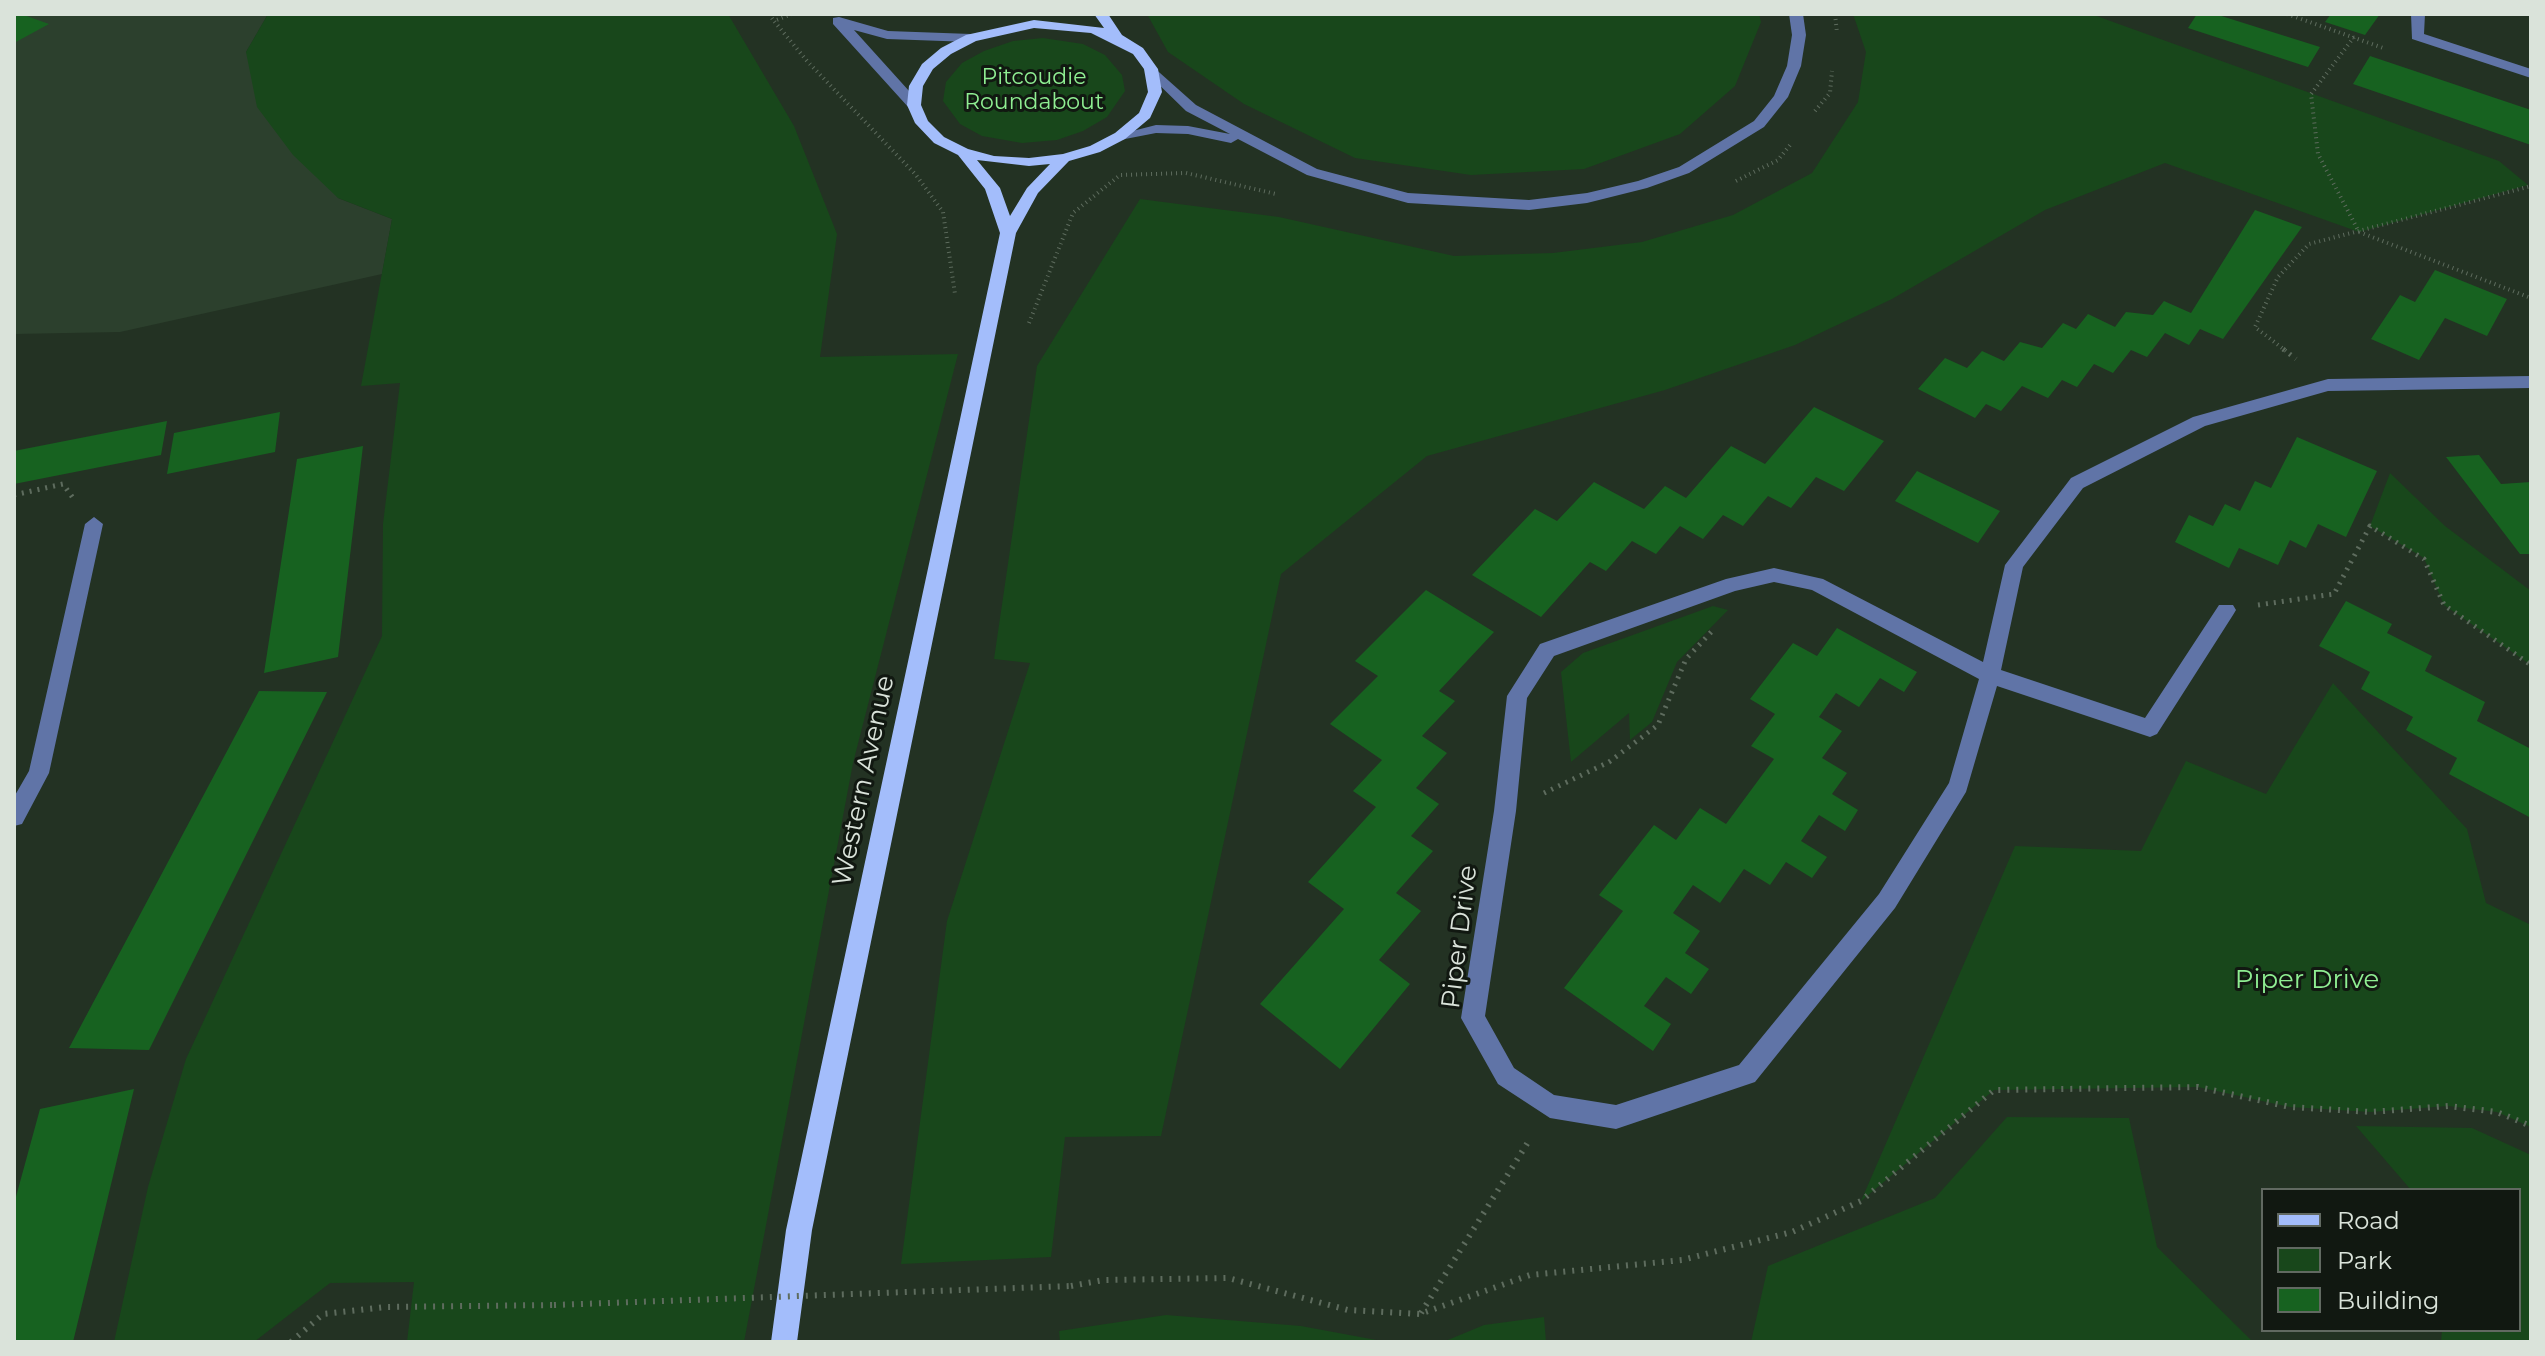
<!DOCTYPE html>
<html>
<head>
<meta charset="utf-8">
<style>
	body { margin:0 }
	#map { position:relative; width:2545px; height:1356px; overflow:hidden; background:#233223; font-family:Montserrat,sans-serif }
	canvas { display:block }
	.frame { position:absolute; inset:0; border:16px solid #dae3da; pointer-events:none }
	.legend { position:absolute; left:2261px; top:1188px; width:260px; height:144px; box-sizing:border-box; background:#111811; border:2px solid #616961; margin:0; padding:10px 14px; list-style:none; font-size:24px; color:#dae3da }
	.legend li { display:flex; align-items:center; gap:16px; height:40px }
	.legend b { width:40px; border:2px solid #616961 }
</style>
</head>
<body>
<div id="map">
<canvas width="2545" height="1356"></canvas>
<div class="frame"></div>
<ul class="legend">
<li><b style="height:10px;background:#a3bdfb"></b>Road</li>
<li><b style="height:22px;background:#18471b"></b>Park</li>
<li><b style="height:22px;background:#176220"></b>Building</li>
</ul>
</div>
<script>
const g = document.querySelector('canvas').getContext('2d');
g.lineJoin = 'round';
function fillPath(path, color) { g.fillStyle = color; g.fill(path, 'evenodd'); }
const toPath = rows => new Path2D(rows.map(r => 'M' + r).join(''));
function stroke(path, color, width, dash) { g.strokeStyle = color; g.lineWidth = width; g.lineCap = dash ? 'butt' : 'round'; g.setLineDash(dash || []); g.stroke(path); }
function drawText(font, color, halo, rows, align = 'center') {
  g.font = font + ' Montserrat,sans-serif'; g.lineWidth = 6; g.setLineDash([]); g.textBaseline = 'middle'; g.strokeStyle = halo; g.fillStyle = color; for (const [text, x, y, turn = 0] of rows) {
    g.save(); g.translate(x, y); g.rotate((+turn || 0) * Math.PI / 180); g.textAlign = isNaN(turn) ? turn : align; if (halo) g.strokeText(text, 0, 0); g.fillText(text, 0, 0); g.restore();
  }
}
const built = toPath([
	[14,14,268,14,246,52,338,198,392,219,382,274,120,332,14,334]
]);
const green = toPath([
	[268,14,728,14,794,126,837,234,820,357,958,354,853,763,744,1342,407,1342,414,1282,330,1283,254,1342,114,1342,148,1187,186,1059,382,636,383,524,400,383,361,386,392,219,338,198,293,155,257,107,246,52],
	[1147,14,1759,14,1761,22,1735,86,1680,134,1584,169,1471,175,1355,158,1244,104,1168,52],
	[1853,14,2091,14,2499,161,2528,185,2359,232,2165,163,2045,210,1892,299,1795,345,1665,390,1427,456,1281,574,1161,1136,1065,1137,1051,1257,901,1264,947,921,1030,663,994,659,1037,366,1140,199,1279,217,1454,256,1553,253,1642,242,1733,215,1812,173,1858,102,1866,52],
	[1043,38,1083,44,1105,55,1122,75,1125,91,1107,117,1083,131,1057,140,1022,143,982,136,960,124,943,101,946,82,962,63,984,51,1013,41],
	[2390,473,2445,526,2531,591,2531,665,2444,605,2424,558,2370,526],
	[1713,606,1728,610,1677,662,1652,722,1630,740,1629,713,1571,762,1561,672,1583,653],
	[2333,683,2467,829,2486,903,2531,925,2531,1127,2497,1112,2448,1106,2371,1112,2290,1107,2198,1087,1994,1090,1861,1201,2015,846,2141,851,2186,761,2266,794],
	[2007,1117,2129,1118,2157,1247,2253,1342,1751,1342,1768,1266,1935,1198],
	[2356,1126,2472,1128,2531,1155,2531,1342,2441,1342,2442,1330,2519,1330,2519,1190,2411,1190],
	[1166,1315,1301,1326,1387,1342,1060,1342,1059,1331],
	[1544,1317,1546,1342,1443,1342,1484,1325]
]);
const building = toPath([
	[14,14,21,14,49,24,14,43],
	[2197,14,2215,14,2320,47,2308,67,2188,28],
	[2331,14,2380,14,2365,35,2325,22],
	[2370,56,2531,110,2531,145,2353,84],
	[2255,210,2302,227,2223,339,2200,329,2189,345,2165,333,2147,357,2131,350,2113,373,2094,364,2077,387,2062,380,2048,398,2022,386,2001,411,1986,404,1975,418,1918,389,1945,358,1967,368,1982,351,2004,361,2020,342,2042,348,2063,323,2076,329,2088,314,2115,327,2126,312,2153,315,2164,301,2191,313],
	[2435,270,2507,299,2487,336,2445,318,2419,360,2371,339,2400,295,2415,302],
	[1814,407,1884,441,1844,491,1816,477,1791,508,1768,496,1743,526,1723,515,1703,539,1680,526,1656,554,1632,541,1606,571,1590,562,1541,617,1472,575,1535,509,1557,521,1594,482,1644,509,1665,486,1686,498,1731,446,1765,464],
	[280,412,275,452,167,474,174,433],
	[167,421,161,455,14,484,14,451],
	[2297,437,2377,471,2346,537,2318,524,2306,548,2290,540,2278,565,2239,548,2229,568,2175,542,2189,515,2213,526,2225,504,2240,511,2255,481,2271,488],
	[363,446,338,657,264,673,297,459],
	[2479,455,2501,484,2531,482,2531,554,2520,554,2446,457],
	[1917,471,2000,511,1978,543,1895,501],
	[1426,590,1494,632,1439,691,1455,701,1422,736,1447,753,1416,788,1439,804,1411,836,1433,851,1396,893,1421,911,1379,960,1410,984,1340,1069,1260,1004,1344,909,1308,882,1376,807,1353,791,1382,760,1330,724,1378,676,1355,661],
	[2346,601,2392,624,2387,633,2432,656,2425,671,2485,702,2477,721,2531,749,2531,818,2449,774,2457,758,2406,730,2413,717,2361,689,2370,672,2319,646],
	[1837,628,1917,672,1904,692,1880,678,1859,707,1836,693,1819,717,1842,731,1822,758,1847,773,1832,794,1858,810,1845,831,1819,815,1801,841,1827,857,1812,878,1786,862,1770,885,1744,869,1720,903,1693,885,1673,913,1700,931,1685,953,1709,969,1691,994,1666,977,1644,1006,1671,1024,1653,1051,1564,988,1623,911,1599,895,1654,825,1676,840,1700,808,1726,824,1774,759,1751,746,1775,714,1750,699,1793,643,1817,656],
	[259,691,327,692,149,1050,69,1048],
	[134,1089,73,1342,14,1342,14,1204,40,1109]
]);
const pathFar2 = toPath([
	[769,14,774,21],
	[792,14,774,21,807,61,916,175,943,212,955,294],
	[1835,14,1837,33],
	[2287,14,2386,49],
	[2354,37,2311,94,2318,154,2359,232,2531,298],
	[1815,111,1830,93,1832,71],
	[1736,181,1778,160,1790,145],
	[1029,323,1073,213,1120,175,1186,173,1276,194],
	[2286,351,2255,327,2278,277,2309,244,2531,186]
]);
const pathFar1 = toPath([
	[2283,349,2296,359],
	[14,495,63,484,73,498],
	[2258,605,2334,594,2370,526,2424,559,2444,605,2531,665],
	[1544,793,1609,762,1658,725,1686,659,1714,629]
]);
const path = toPath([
	[1071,1286,1104,1280,1228,1278,1348,1310,1420,1314,1530,1275,1682,1260,1792,1232,1861,1201,1994,1090,2198,1087,2290,1107,2371,1112,2448,1106,2497,1112,2531,1126],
	[1421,1313,1530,1139],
	[291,1342,323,1314,386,1307,554,1305]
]);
const minor = toPath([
	[1789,14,1803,14,1806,35,1801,66,1788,97,1764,127,1689,173,1647,188,1587,203,1529,210,1408,203,1307,175,1238,139,1231,143,1188,134,1156,133,1120,140,1113,136,1156,125,1188,126,1230,134,1186,111,1146,72,1144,69,1151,65,1196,105,1317,169,1408,193,1529,200,1587,193,1638,181,1679,167,1754,121,1774,96,1787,66,1792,35,1789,14],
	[2411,14,2425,14,2424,34,2531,69,2531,78,2412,39,2411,14],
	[839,17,888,31,971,34,978,38,971,42,887,39,854,30,919,102,919,108,914,109,909,108,833,24,833,18,839,17],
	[2531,376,2531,388,2328,391,2205,426,2083,488,2023,567,2001,670,2145,718,2219,605,2233,605,2236,610,2233,615,2157,734,2150,737,1997,686,1966,792,1895,908,1755,1082,1616,1129,1550,1118,1498,1084,1461,1018,1494,811,1507,696,1540,644,1726,579,1774,568,1823,579,1983,662,2005,565,2071,478,2193,417,2328,379,2531,376],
	[1774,582,1812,590,1979,679,1949,783,1879,894,1739,1065,1616,1105,1554,1095,1514,1068,1485,1016,1516,811,1527,698,1554,656,1735,591,1774,582],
	[94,517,103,524,49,773,22,824,14,826,14,797,29,771,85,524,94,517]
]);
const major = toPath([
	[1094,14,1108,14,1122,35,1143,48,1158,69,1162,92,1150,118,1125,139,1100,152,1069,161,1038,193,1016,233,812,1230,797,1342,771,1342,786,1230,1000,233,985,189,958,155,934,143,915,123,907,105,909,86,922,64,941,48,966,35,1034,20,1104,28,1094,14],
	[1034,28,1091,33,1133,54,1144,69,1148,92,1139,113,1115,133,1090,146,1063,154,1029,158,994,156,968,149,944,137,928,121,921,105,923,86,933,69,951,54,976,41,1034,28],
	[977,160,1029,166,1050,164,1027,188,1010,216,1000,188,977,160]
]);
const pathBridge = toPath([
	[554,1305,1071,1286]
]);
const farParknames = [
	["Pitcoudie",1034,78],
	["Roundabout",1034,103]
];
const streetNames = [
	["Western Avenue",864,781,-78],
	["Piper Drive",1460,937,-83]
];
const parkNames = [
	["Piper Drive",2307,980]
];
fillPath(built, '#2c402d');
fillPath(green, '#18471b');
fillPath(building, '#176220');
stroke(pathFar2, '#5e6c5e', 4, [1, 4]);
stroke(pathFar1, '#5e6c5e', 5, [2, 6]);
stroke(path, '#5e6c5e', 6, [2, 7]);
fillPath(minor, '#6074a7');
fillPath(major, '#a3bdfb');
stroke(pathBridge, '#5e6c5e', 6, [2, 7]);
drawText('22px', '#8fee92', '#111811', farParknames);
drawText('26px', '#dae3da', '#111811', streetNames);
drawText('26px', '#8fee92', '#111811', parkNames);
</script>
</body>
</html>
